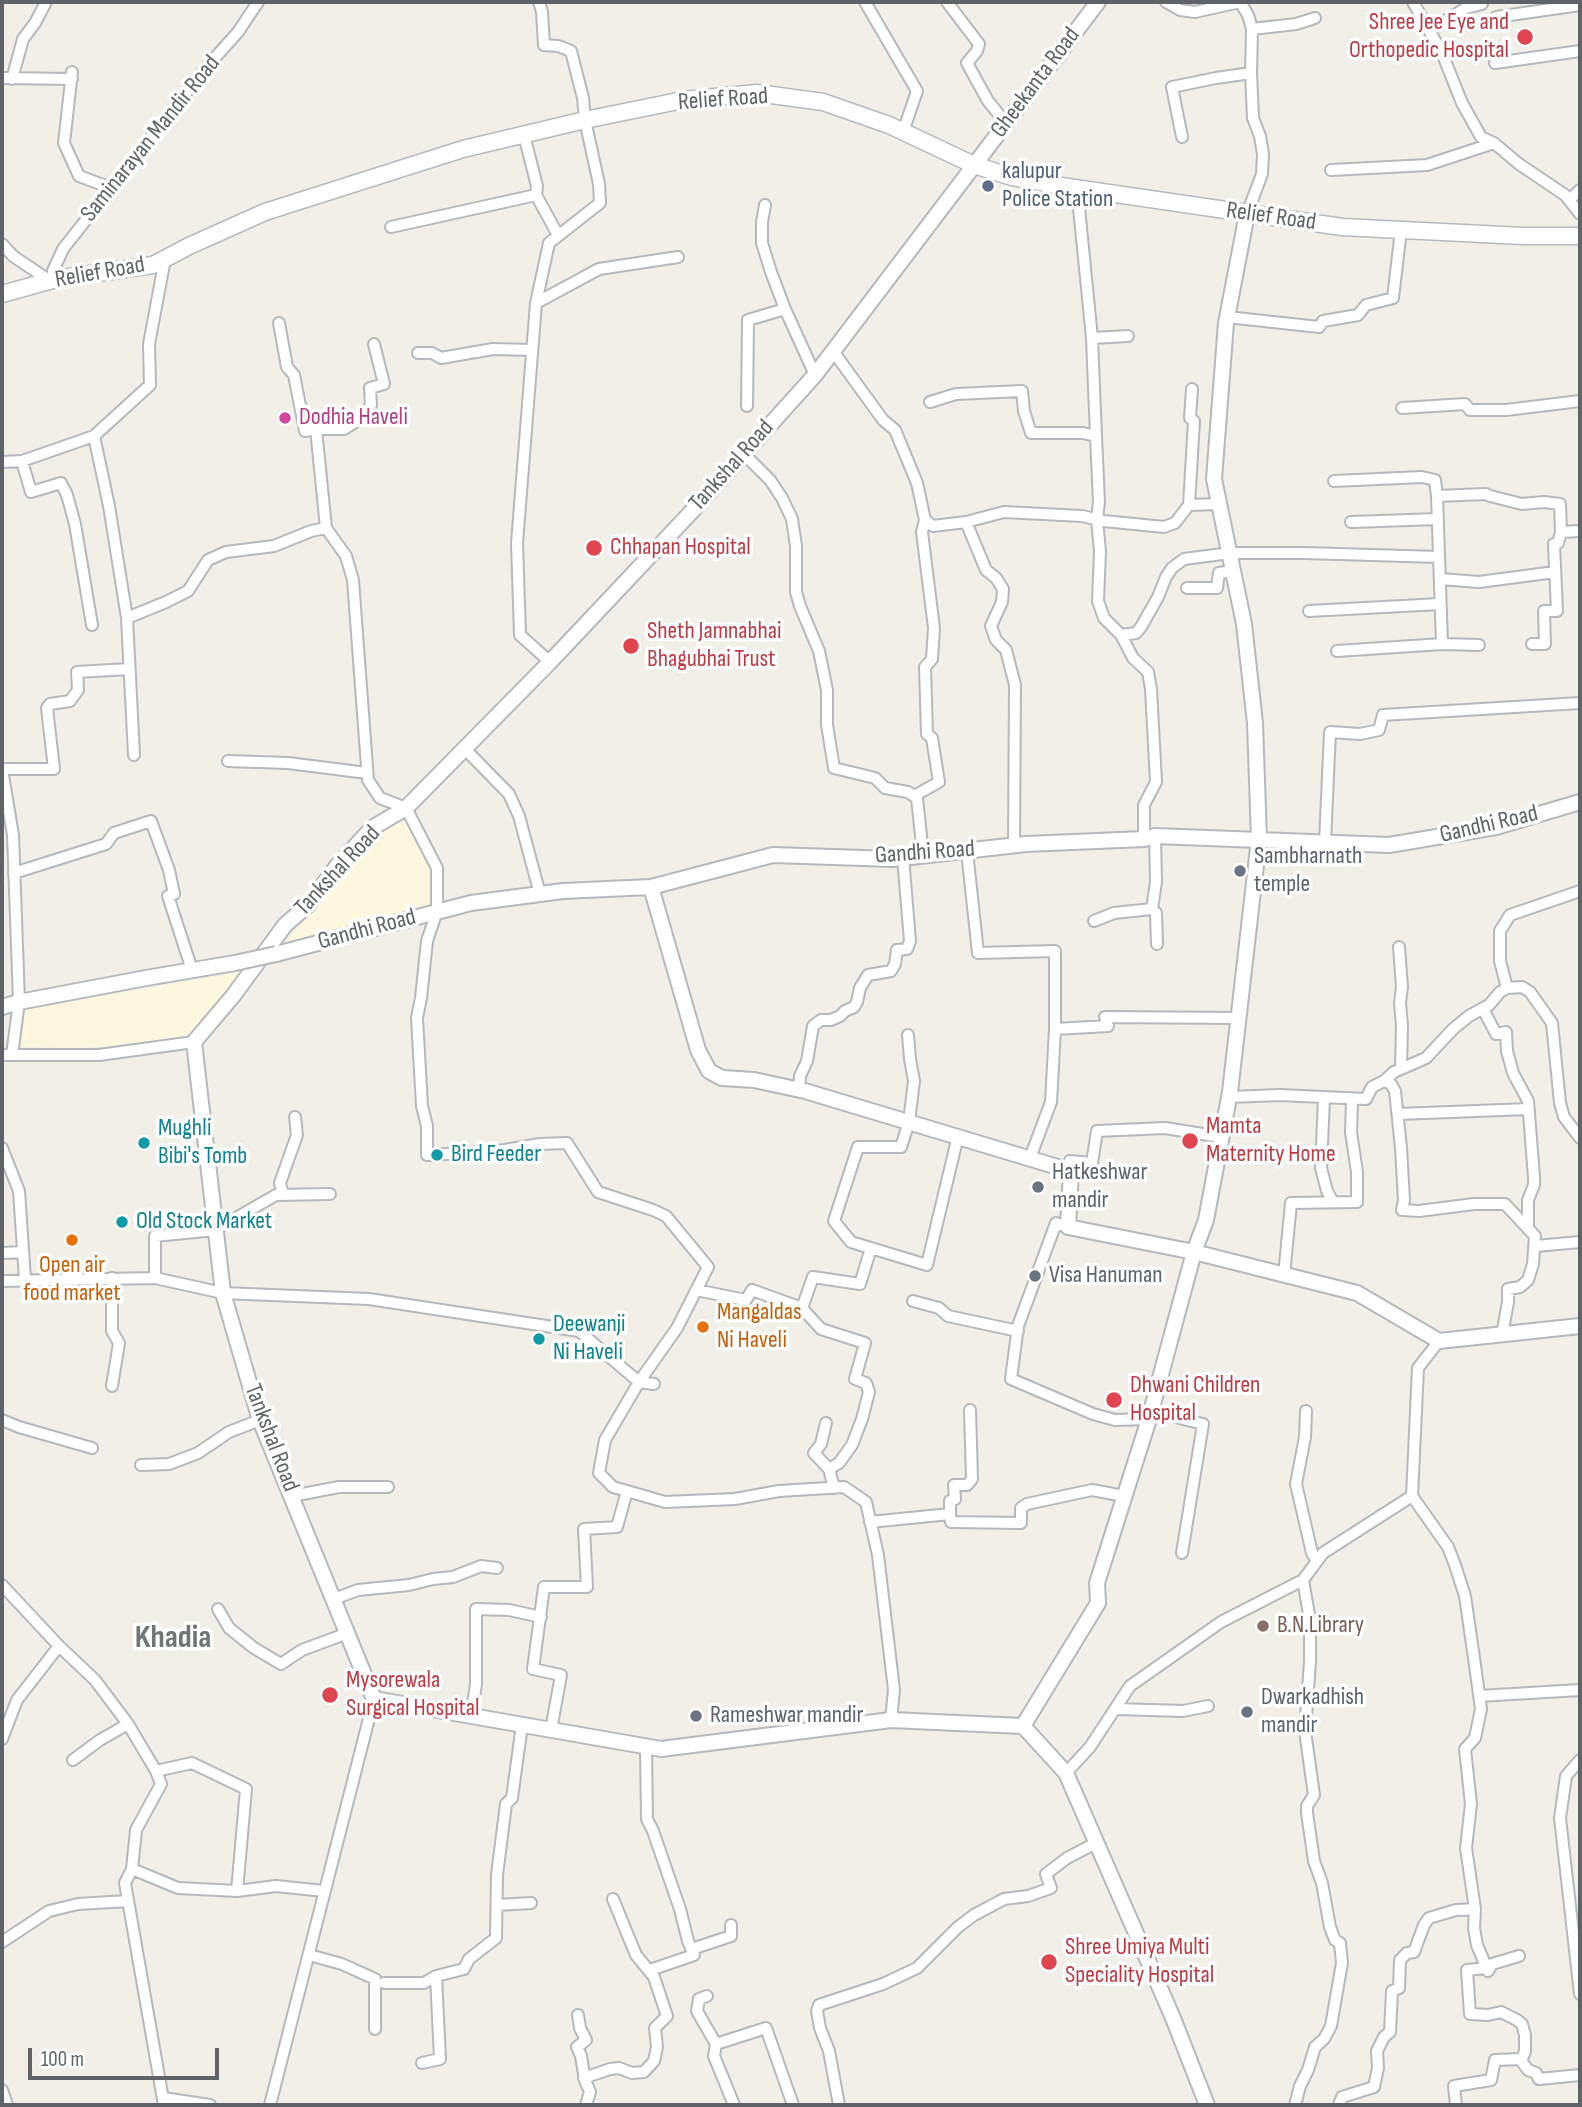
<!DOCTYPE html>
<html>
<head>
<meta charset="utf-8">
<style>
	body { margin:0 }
	#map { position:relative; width:1582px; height:2107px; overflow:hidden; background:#f1efe8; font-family:"Sofia Sans Condensed",sans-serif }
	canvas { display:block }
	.frame { position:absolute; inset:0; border:4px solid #5f6368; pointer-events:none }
	.scale { position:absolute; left:28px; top:2048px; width:191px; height:32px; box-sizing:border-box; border:4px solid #5f6368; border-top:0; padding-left:9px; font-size:21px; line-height:24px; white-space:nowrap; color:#5f6368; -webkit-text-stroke:5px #fff; paint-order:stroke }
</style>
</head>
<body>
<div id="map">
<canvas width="1582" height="2107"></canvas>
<div class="frame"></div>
<div class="scale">100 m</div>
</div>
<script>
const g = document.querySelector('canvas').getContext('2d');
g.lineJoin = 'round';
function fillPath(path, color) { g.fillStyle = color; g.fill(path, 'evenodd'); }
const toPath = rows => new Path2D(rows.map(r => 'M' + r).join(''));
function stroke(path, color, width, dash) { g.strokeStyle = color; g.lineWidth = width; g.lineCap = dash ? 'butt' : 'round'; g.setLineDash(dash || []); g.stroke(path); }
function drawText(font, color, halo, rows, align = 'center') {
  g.font = font + ' "Sofia Sans Condensed",sans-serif'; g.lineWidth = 7; g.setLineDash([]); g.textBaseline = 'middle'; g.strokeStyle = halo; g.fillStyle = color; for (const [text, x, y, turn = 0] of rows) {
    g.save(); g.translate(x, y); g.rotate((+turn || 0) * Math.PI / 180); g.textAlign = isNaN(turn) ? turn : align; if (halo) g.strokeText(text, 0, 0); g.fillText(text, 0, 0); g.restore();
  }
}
const commercial = toPath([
	[405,812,435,869,431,907,348,927,275,950,284,944,374,840],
	[243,971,193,1036,126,1045,79,1048,19,1047,24,1010]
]);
const minor = toPath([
	[539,2,542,12,544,45,558,46,571,51,583,98,585,120,599,184,600,203,549,243,536,303,517,543,520,635,550,662],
	[865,2,917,91,903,132],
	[947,2,979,44,977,51,967,63,988,101,1005,122],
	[1166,2,1180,10,1195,12,1240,2,1248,15,1252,29,1251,73,1253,118,1260,136,1263,154,1262,174,1247,214],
	[1413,2,1442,53,1462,103,1481,137,1494,143,1519,164,1565,195,1580,214],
	[1496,17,1580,5],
	[1252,29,1296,24,1315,18],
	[1431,30,1466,8,1482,4],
	[1495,63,1580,51],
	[72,72,64,143,79,176,111,188],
	[2,78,72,79],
	[12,79,23,39,35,23,45,4],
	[524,135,537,186,536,195,558,235],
	[1182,137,1172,87,1216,78,1251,73],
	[1331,170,1427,165,1494,143],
	[1077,188,1092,338,1128,336],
	[1569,200,1580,190],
	[765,205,762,222,762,243,771,272,785,309],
	[391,227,536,195],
	[2,244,13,256,50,281],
	[56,279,53,271,63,249,204,70,238,32,258,2],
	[536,303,599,269,678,257],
	[1227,317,1319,327,1323,321,1358,315,1366,305,1393,298,1401,230],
	[279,323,287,367,294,375,305,431,316,429,326,528,346,556,353,580,368,780,380,798,406,808,437,868,437,911,427,941,421,998,417,1018,422,1106,427,1126,427,1155,499,1151,540,1144,567,1143,598,1192,653,1210,666,1216,708,1267,677,1328,639,1382,605,1440,599,1473,613,1487,665,1502,735,1499,779,1491,844,1487,866,1502,878,1555,894,1690,891,1720],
	[1092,338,1096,436],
	[833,351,883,420,895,430,917,483,925,520,922,532,934,628,932,659,925,667,927,734,932,738,939,782,914,796],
	[418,353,432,353,441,358,493,349,532,350],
	[930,402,956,394,1022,391,1024,411,1031,433,1083,433,1096,436,1099,502,1097,520,1100,551,1098,601,1104,618,1121,635,1136,633,1141,627,1158,597,1166,577,1172,568,1184,559,1230,553,1305,553,1439,557],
	[747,406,748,320,785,309,815,375],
	[1402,408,1465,404,1470,410,1506,410,1580,401],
	[316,429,344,429,363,417,371,405,370,388,384,384,374,344],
	[94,436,109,506,127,618,134,755],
	[744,454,770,480,782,498,792,519,796,546,796,592,800,606,819,651,827,690,827,725,834,768,875,778,885,788,908,792,917,798,923,855],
	[22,461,31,492,61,483,67,495,75,524,92,625],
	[2,462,22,461,94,436,150,385,149,344,165,259],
	[1334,481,1422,477,1435,480,1437,496],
	[1189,505,1194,421,1190,418,1192,389],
	[925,520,933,526,966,522,1004,512,1082,516,1104,521,1164,527,1175,523,1189,505,1219,504],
	[966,522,986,570,996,578,1003,589,1002,602,991,626,996,640,1006,650,1015,685,1014,847],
	[1351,522,1438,519],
	[1440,579,1479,582,1555,572],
	[1187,588,1217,588,1219,573,1233,571],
	[1309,611,1440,604],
	[127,618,166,602,188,591,208,560,226,552,274,546,311,531,326,528],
	[1121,635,1133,658,1148,672,1151,689,1156,782,1144,805,1144,839],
	[1442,644,1437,496,1486,494,1490,496,1522,504,1544,502,1560,504,1561,532,1580,531],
	[1532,644,1545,644,1544,611,1557,611,1554,544,1558,543,1561,532],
	[1337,651,1442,644,1479,645],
	[465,749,509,794,519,816,540,894],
	[228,761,288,763,367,773],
	[2,769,13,835,19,1002,12,1055],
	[2,769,54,769,47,708,50,704,70,701,78,690,77,672,129,669],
	[1325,842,1330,732,1360,734,1379,730,1383,715,1580,703],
	[967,851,978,953,1055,951,1055,1029,1051,1102,1030,1158],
	[14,873,106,844,114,833,151,821,169,870,174,894,168,896,192,970],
	[1152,909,1156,913,1157,944],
	[1094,921,1114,913,1152,909,1156,882,1155,836],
	[1399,947,1402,987,1400,1003,1402,1026,1401,1068],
	[1507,988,1500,961,1500,931,1510,915,1580,891],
	[1483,1009,1496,1034,1506,1032,1507,1051,1513,1073,1528,1101,1534,1177,1534,1185,1528,1200,1528,1229],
	[1055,1029,1108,1026,1105,1017,1239,1018],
	[908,1035,910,1059,914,1081,909,1122,901,1147,858,1147,834,1221,851,1242,927,1265,958,1136],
	[2,1055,99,1055,194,1042],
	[1384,1081,1394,1072,1426,1058,1453,1029,1469,1016,1489,1005,1500,992,1507,988,1522,987,1530,992,1552,1023,1560,1103,1564,1117,1580,1138],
	[799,1090,800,1076,807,1061,813,1026,821,1020,831,1020,840,1016,845,1011,854,1007,857,1002,860,988,868,975,891,971,895,964,897,950,907,949,910,941,903,857],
	[1229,1097,1280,1095,1366,1099,1372,1087,1384,1081,1391,1084,1395,1091,1401,1148,1404,1200,1402,1210,1419,1211,1474,1204,1505,1204,1535,1236,1533,1264,1528,1280,1520,1287,1508,1289,1508,1302,1502,1335],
	[1324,1098,1321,1168,1327,1191,1333,1202],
	[1398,1114,1529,1109],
	[2,1148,19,1191,25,1279],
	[1068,1170,1070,1161,1092,1163,1097,1131,1165,1128,1221,1137],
	[283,1195,280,1183,297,1135,295,1117],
	[1068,1227,1056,1223,1018,1326,1011,1379,1093,1414,1115,1420,1149,1419],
	[1536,1246,1580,1242],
	[2,1253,23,1252],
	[1284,1275,1291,1203,1357,1202,1357,1172,1351,1132,1352,1100],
	[155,1278,223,1293,369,1299,579,1331,639,1382,654,1384],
	[2,1281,155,1278,155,1236,215,1230,276,1195,330,1194],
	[696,1290,746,1300,752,1290,802,1308,821,1329,865,1343,855,1379,866,1383,869,1392,862,1419,852,1445,839,1463,829,1469],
	[913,1301,939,1308,948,1316,1018,1331],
	[802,1308,813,1277,860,1284,871,1248],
	[112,1386,119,1343,112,1331,112,1278],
	[1152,1411,1203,1424,1182,1553],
	[1306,1411,1305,1437,1296,1484,1312,1553,1317,1561],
	[2,1420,19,1427,92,1448],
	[826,1423,821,1444,814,1453,829,1469,834,1488],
	[141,1465,169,1464,198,1453,229,1432,260,1420],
	[292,1496,339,1487,388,1487],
	[950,1514,950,1501,955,1499,954,1485,967,1485,972,1479,970,1410],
	[870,1522,950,1514,951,1522,1021,1523,1021,1508,1027,1504,1092,1490,1124,1496],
	[2,1585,59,1646,95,1680,128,1724,156,1771,161,1784,136,1830,132,1869,178,1888,237,1891,276,1886,324,1891],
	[334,1599,358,1590,409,1585,433,1579,453,1577,481,1566,497,1568],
	[218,1609,229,1628,254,1648,281,1664,302,1650,348,1633],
	[1479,1696,1580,1690],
	[1116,1709,1183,1711,1208,1706],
	[471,1716,476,1684,476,1609,509,1610,541,1617],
	[551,1730,561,1675,533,1669,544,1587,587,1587,584,1529,617,1527,627,1491],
	[2,1739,17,1700,59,1646],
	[646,1747,647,1819,653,1831,680,1909,688,1941,694,1955,650,1970],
	[73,1760,100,1740,128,1724],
	[1580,1760,1566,1776,1560,1818,1580,1994],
	[156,1771,192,1763,246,1789,237,1891],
	[1066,1773,1090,1747,1130,1686,1221,1622,1303,1580,1323,1553,1412,1496,1418,1368,1439,1341],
	[132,1869,125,1883,164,2105],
	[497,1905,531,1903],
	[1475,1909,1474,1928,1477,1945,1488,1971,1492,1964,1519,1956],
	[2,1942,49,1911,78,1904,128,1901],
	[692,1949,731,1936,731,1925],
	[309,1955,342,1964,375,1979,375,2029],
	[384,1983,424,1983,436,1976,464,1969,469,1959,496,1938,497,1875,506,1804,512,1798,522,1725],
	[707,1996,699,1999,697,2011,716,2044,714,2056,734,2105],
	[578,2015,580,2028,586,2040,577,2047,581,2056,585,2080,590,2092,586,2105],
	[716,2044,766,2028,793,2105],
	[1520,2059,1528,2070,1536,2073,1539,2079,1580,2075],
	[422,2063,440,2059,436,1976],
	[584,2078,610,2069,619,2068,632,2073,644,2072,654,2061,657,2047,655,2028,667,2016,654,1977,636,1955,613,1899],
	[2,2090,7,2105],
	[163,2098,210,2105],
	[270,2105,374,1699],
	[839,2105,829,2051,820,2028,817,2011,819,2005,883,1984,917,1968,958,1927,974,1915,1004,1899,1028,1896,1051,1888,1046,1874,1067,1858,1096,1843],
	[1295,2105,1300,2086,1308,2070,1315,2047,1324,2039,1331,2026,1342,1963,1340,1943,1335,1940,1330,1927,1322,1883,1314,1861,1307,1813,1307,1806,1314,1795,1305,1731,1310,1662,1310,1620,1303,1580],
	[1339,2105,1342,2097,1374,2087,1378,2068,1377,2051,1384,2037,1390,2032,1392,1991,1399,1988,1400,1960,1407,1953,1414,1952,1424,1925,1429,1918,1456,1910,1475,1909,1466,1848,1471,1804,1465,1749,1475,1738,1481,1709,1474,1658,1465,1596,1455,1565,1448,1547,1412,1496],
	[1456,2105,1454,2086,1491,2080,1495,2060,1522,2059,1525,2051,1525,2035,1522,2024,1517,2020,1501,2012,1488,2015,1470,2014,1467,1970,1486,1968]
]);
const tertiary = toPath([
	[1098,2,815,375,696,507,550,662,406,808,372,828,337,866,309,904,285,925,233,996,194,1042,223,1293,260,1420,374,1699,661,1749,891,1720,1023,1726,1066,1773,1173,2018,1207,2105],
	[651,887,698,1050,709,1071,722,1078,754,1080,805,1091,1071,1171,1068,1227,1194,1252,1357,1293,1439,1341,1580,1326],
	[276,954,471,903,563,891,651,887,773,855,893,859,1026,844,1144,839,1155,836,1389,845,1496,827,1580,802],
	[2,1007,19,1002,146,978,235,963],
	[1023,1726,1098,1603,1097,1583,1149,1419,1194,1252,1206,1220,1230,1092,1259,839,1255,723,1244,624,1214,479,1226,323,1247,214]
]);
const secondary = toPath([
	[2,294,56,279,153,265,189,246,265,212,463,149,585,120,683,100,757,93,823,102,889,125,974,165,1012,177,1061,186,1342,227,1523,236,1580,236]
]);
const tertiaryBridge = toPath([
	[235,963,276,954]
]);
const markers = [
	[1525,37,9,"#e0444e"],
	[988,186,7,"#5c6f8a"],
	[285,418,7,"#d1479c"],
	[594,548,9,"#e0444e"],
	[631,646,9,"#e0444e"],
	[1240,871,7,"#6b7280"],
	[1190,1141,9,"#e0444e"],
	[144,1143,7,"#0f9aa8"],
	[437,1155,7,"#0f9aa8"],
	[1038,1187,7,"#6b7280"],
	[122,1222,7,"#0f9aa8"],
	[72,1240,7,"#e8710a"],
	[1035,1276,7,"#6b7280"],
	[703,1327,7,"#e8710a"],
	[539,1339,7,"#0f9aa8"],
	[1114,1400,9,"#e0444e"],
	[1263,1626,7,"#8d6e63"],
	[330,1695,9,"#e0444e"],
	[1247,1712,7,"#6b7280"],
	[696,1716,7,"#6b7280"],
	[1049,1962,9,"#e0444e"]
];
const healthNames = [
	["Shree Jee Eye and",1509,23,"right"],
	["Orthopedic Hospital",1509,51,"right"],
	["Chhapan Hospital",610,548],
	["Sheth Jamnabhai",647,632],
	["Bhagubhai Trust",647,660],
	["Mamta",1206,1127],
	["Maternity Home",1206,1155],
	["Dhwani Children",1130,1386],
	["Hospital",1130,1414],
	["Mysorewala",346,1681],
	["Surgical Hospital",346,1709],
	["Shree Umiya Multi",1065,1948],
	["Speciality Hospital",1065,1976]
];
const streetNames = [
	["Gheekanta Road",1036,83,-53],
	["Relief Road",723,100,-4],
	["Saminarayan Mandir Road",151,139,-51],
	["Relief Road",1271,217,8],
	["Relief Road",100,273,-10],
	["Tankshal Road",732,466,-48],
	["Gandhi Road",1489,825,-13],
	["Gandhi Road",925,853,-4],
	["Tankshal Road",338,871,-47],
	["Gandhi Road",367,930,-15],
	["Tankshal Road",271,1438,69]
];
const serviceNames = [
	["kalupur",1002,172],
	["Police Station",1002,200]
];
const hotelNames = [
	["Dodhia Haveli",299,418]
];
const worshipNames = [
	["Sambharnath",1254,857],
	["temple",1254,885],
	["Hatkeshwar",1052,1173],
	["mandir",1052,1201],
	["Visa Hanuman",1049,1276],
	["Dwarkadhish",1261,1698],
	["mandir",1261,1726],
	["Rameshwar mandir",710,1716]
];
const cultureNames = [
	["Mughli",158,1129],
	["Bibi's Tomb",158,1157],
	["Bird Feeder",451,1155],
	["Old Stock Market",136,1222],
	["Deewanji",553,1325],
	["Ni Haveli",553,1353]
];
const foodNames = [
	["Open air",72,1266],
	["food market",72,1294],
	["Mangaldas",717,1313,"left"],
	["Ni Haveli",717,1341,"left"]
];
const educationNames = [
	["B.N.Library",1277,1626]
];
const districtNames = [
	["Khadia",173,1639]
];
fillPath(commercial, '#fef7e0');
stroke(minor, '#b5b8bc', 14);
stroke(tertiary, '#b5b8bc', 18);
stroke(secondary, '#b6babf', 19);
stroke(minor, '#fff', 10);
stroke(tertiary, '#fff', 14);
stroke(secondary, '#fff', 16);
stroke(tertiaryBridge, '#b5b8bc', 18, []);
stroke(tertiaryBridge, '#fff', 14);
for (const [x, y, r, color] of markers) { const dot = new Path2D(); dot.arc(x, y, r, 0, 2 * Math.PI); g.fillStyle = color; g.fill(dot); stroke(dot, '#fff', 2.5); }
drawText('24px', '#be3a42', '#fff', healthNames, 'left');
drawText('24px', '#5f6368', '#fff', streetNames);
drawText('24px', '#4e5e75', '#fff', serviceNames, 'left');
drawText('24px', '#b23c85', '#fff', hotelNames, 'left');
drawText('24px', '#5b616d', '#fff', worshipNames, 'left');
drawText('24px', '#0d838f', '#fff', cultureNames, 'left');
drawText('24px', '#c56008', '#fff', foodNames);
drawText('24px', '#785e54', '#fff', educationNames, 'left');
drawText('bold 32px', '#70757a', '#fff', districtNames);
</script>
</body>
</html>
